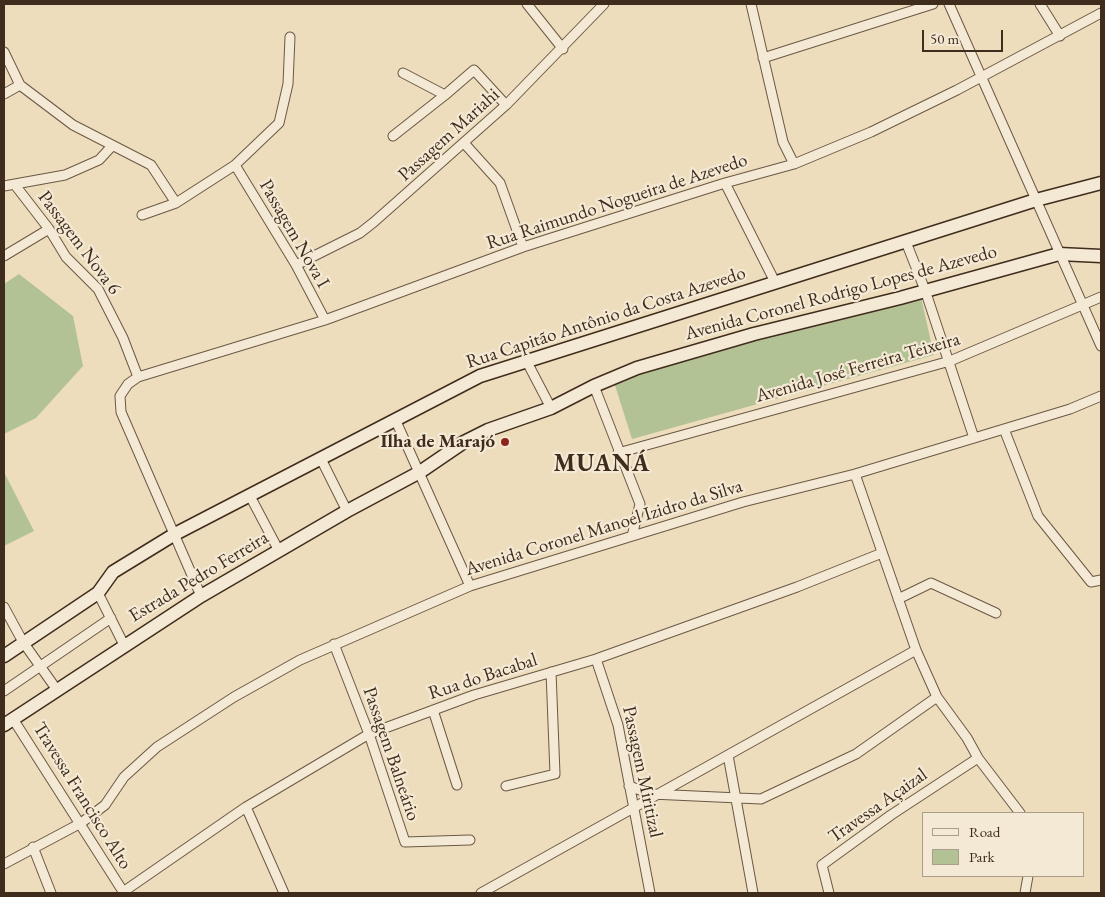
<!DOCTYPE html>
<html>
<head>
<meta charset="utf-8">
<style>
	body { margin:0 }
	#map { position:relative; width:1105px; height:897px; overflow:hidden; background:#edddbd; font-family:"EB Garamond",serif }
	canvas { display:block }
	.frame { position:absolute; inset:0; border:5px solid #402c1c; pointer-events:none }
	.legend { position:absolute; left:922px; top:812px; width:162px; height:65px; box-sizing:border-box; background:#f3e9d4; border:1px solid #ab9d8a; margin:0; padding:6px 9px; list-style:none; font-size:15px; color:#402c1c }
	.legend li { display:flex; align-items:center; gap:10px; height:25px }
	.legend b { width:25px; border:1px solid #ab9d8a }
	.scale { position:absolute; left:922px; top:30px; width:81px; height:22px; box-sizing:border-box; border:2px solid #402c1c; border-top:0; padding-left:6px; font-size:15px; line-height:18px; white-space:nowrap; color:#402c1c; -webkit-text-stroke:4px #f3e9d4; paint-order:stroke }
</style>
</head>
<body>
<div id="map">
<canvas width="1105" height="897"></canvas>
<div class="frame"></div>
<ul class="legend">
<li><b style="height:6px;background:#f3e9d4"></b>Road</li>
<li><b style="height:14px;background:#b3c295"></b>Park</li>
</ul>
<div class="scale">50 m</div>
</div>
<script>
const g = document.querySelector('canvas').getContext('2d');
g.lineJoin = 'round';
function fillPath(path, color) { g.fillStyle = color; g.fill(path, 'evenodd'); }
const toPath = rows => new Path2D(rows.map(r => 'M' + r).join(''));
function stroke(path, color, width, dash) { g.strokeStyle = color; g.lineWidth = width; g.lineCap = dash ? 'butt' : 'round'; g.setLineDash(dash || []); g.stroke(path); }
function drawText(font, color, halo, rows, align = 'center') {
  g.font = font + ' "EB Garamond",serif'; g.lineWidth = 4.5; g.setLineDash([]); g.textBaseline = 'middle'; g.strokeStyle = halo; g.fillStyle = color; for (const [text, x, y, turn = 0] of rows) {
    g.save(); g.translate(x, y); g.rotate((+turn || 0) * Math.PI / 180); g.textAlign = isNaN(turn) ? turn : align; if (halo) g.strokeText(text, 0, 0); g.fillText(text, 0, 0); g.restore();
  }
}
const green = toPath([
	[19,274,73,316,83,366,36,418,4,434,4,284],
	[920,293,934,355,632,439,613,379],
	[4,472,34,531,4,546]
]);
const street = toPath([
	[527,4,563,49],
	[751,4,783,142,794,164],
	[949,4,1101,346],
	[1040,4,1060,36],
	[4,52,20,85,73,125,151,165,176,203],
	[763,58,933,4],
	[403,73,445,95,474,70,506,105],
	[4,94,20,85],
	[393,136,445,95],
	[464,143,500,183,523,247],
	[235,165,296,265,325,320],
	[725,183,775,282],
	[15,185,49,229,66,257,98,289,123,338,138,377],
	[4,186,65,175,99,160,112,146],
	[142,215,176,203,235,165,279,123,288,84,290,37],
	[906,242,925,290,974,438],
	[4,256,49,229],
	[296,265,360,233,374,222,506,105,604,4],
	[527,362,551,408],
	[594,386,640,504,632,536],
	[395,419,470,586],
	[1004,429,1038,516,1091,582,1101,580],
	[618,453,950,361,1101,297],
	[321,459,347,511],
	[855,474,916,650,937,697,967,738,978,758,1020,813],
	[250,496,279,551],
	[98,593,124,645],
	[201,596,121,412,120,396,128,384,138,377,325,320,523,247,725,183,794,164,871,132,957,90,1101,13],
	[898,599,931,583,996,613],
	[4,607,23,642,57,690],
	[334,644,369,734,405,842,470,840],
	[596,659,618,725,650,893],
	[4,691,111,618],
	[433,710,457,785],
	[13,719,124,893],
	[728,755,753,893],
	[506,786,555,774,551,672],
	[629,786,651,794,761,799,856,754,937,697],
	[246,807,284,893],
	[33,847,51,893],
	[4,864,81,823,105,805,124,777,157,747,234,697,300,660,470,586,743,502,855,474,1004,429,1070,409,1101,396],
	[123,892,246,807,369,734,474,695,596,659,797,587,882,553],
	[481,893,916,650],
	[829,893,822,865,891,815,978,758],
	[1025,893,1028,876]
]);
const secondary = toPath([
	[4,656,98,593,113,572,175,534,480,376,1036,200,1101,183],
	[4,725,201,596,347,511,420,472,464,442,488,430,551,408,594,386,637,368,754,334,900,298,1059,254,1101,256]
]);
const markers = [
	[505,442,5,"#8f2418"]
];
const streetNames = [
	["Passagem Mariahi",449,135,-42],
	["Rua Raimundo Nogueira de Azevedo",617,202,-18],
	["Passagem Nova I",294,234,60],
	["Passagem Nova 6",79,243,53],
	["Avenida Coronel Rodrigo Lopes de Azevedo",841,293,-15],
	["Rua Capitão Antônio da Costa Azevedo",606,318,-18],
	["Avenida José Ferreira Teixeira",858,368,-16],
	["Avenida Coronel Manoel Izidro da Silva",604,528,-17],
	["Estrada Pedro Ferreira",199,577,-31],
	["Rua do Bacabal",483,677,-18],
	["Passagem Balneário",391,754,71],
	["Passagem Miritizal",642,772,78],
	["Travessa Francisco Alto",82,796,58],
	["Travessa Açaizal",878,806,-35]
];
const poiNames = [
	["Ilha de Marajó",495,442]
];
const districtNames = [
	["MUANÁ",602,464]
];
fillPath(green, '#b3c295');
stroke(street, '#6b5844', 11);
stroke(secondary, '#402c1c', 15);
stroke(street, '#f3e9d4', 9);
stroke(secondary, '#f3e9d4', 12);
for (const [x, y, r, color] of markers) { const dot = new Path2D(); dot.arc(x, y, r, 0, 2 * Math.PI); g.fillStyle = color; g.fill(dot); stroke(dot, '#f3e9d4', 2); }
drawText('19px', '#402c1c', '#f3e9d4', streetNames);
drawText('bold 19px', '#402c1c', '#f3e9d4', poiNames, 'right');
g.letterSpacing = '1px';
drawText('bold 24px', '#402c1c', '#f3e9d4', districtNames);
g.letterSpacing = '0px';
</script>
</body>
</html>
